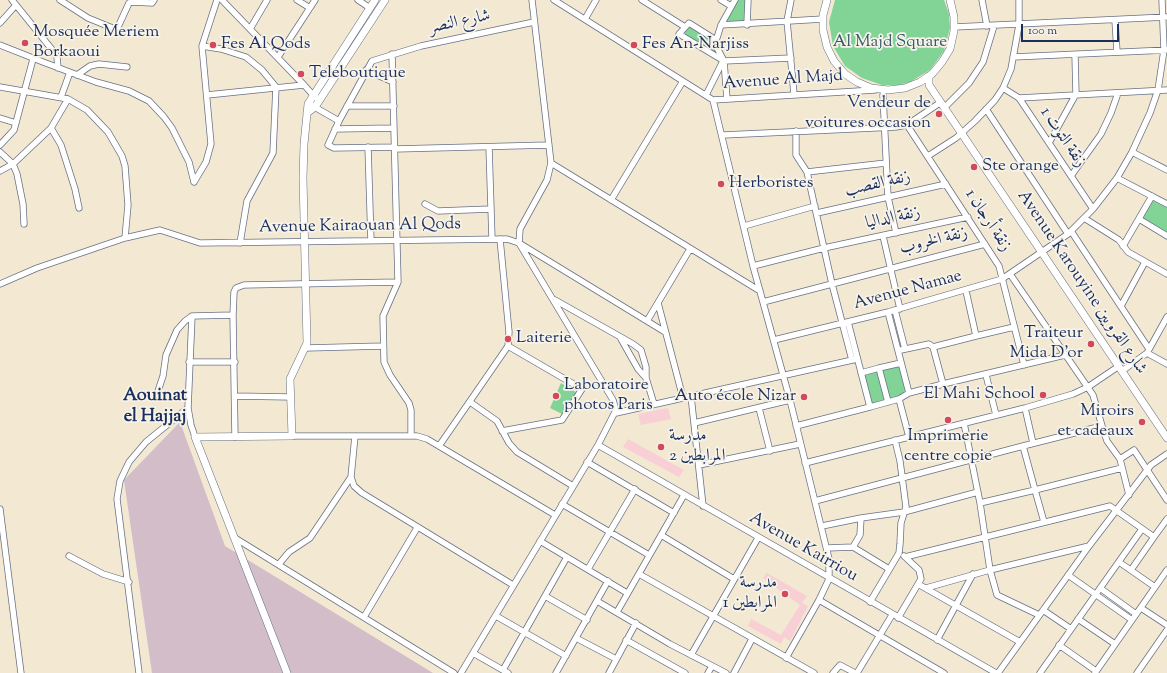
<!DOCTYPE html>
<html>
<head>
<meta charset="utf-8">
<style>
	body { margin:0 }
	#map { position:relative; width:1167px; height:673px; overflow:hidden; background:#f3e8d1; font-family:"Sorts Mill Goudy",serif }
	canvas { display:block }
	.scale { position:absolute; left:1021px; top:24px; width:98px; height:18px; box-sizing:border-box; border:2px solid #1b2f5e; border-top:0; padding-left:5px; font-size:12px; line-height:14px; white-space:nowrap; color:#1b2f5e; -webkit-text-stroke:3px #f7f3e8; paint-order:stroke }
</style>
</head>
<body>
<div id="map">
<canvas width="1167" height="673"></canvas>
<div class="scale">100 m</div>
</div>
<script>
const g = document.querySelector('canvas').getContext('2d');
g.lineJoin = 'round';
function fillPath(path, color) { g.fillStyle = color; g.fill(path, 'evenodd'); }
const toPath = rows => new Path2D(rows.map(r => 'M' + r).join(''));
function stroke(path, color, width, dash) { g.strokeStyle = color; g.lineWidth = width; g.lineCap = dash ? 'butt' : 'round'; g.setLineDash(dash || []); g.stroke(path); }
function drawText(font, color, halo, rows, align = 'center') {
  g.font = font + ' "Sorts Mill Goudy",Amiri,serif'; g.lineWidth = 3.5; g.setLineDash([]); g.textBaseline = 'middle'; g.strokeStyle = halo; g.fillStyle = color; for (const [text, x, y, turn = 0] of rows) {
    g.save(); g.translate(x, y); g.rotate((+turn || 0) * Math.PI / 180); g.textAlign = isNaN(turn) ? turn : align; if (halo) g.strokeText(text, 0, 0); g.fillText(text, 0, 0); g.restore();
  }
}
const built = toPath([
	[668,408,671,419,641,425,638,414],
	[628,439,684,470,679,477,623,447],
	[767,573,807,596,802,603,808,606,790,641,784,637,781,644,748,626,751,619,781,635,800,605,763,578]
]);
const industrial = toPath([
	[180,422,225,546,433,673,152,673,124,480]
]);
const green = toPath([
	[736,0,748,0,746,23,721,25],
	[835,0,944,0,949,14,950,28,944,51,930,70,910,82,898,85,882,85,862,78,845,66,833,46,829,22],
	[690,24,715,42,724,61,680,34],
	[1152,197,1167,205,1167,235,1139,219],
	[901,363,909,393,870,407,861,373],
	[561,383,579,394,566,416,550,408]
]);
const minor = toPath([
	[12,0,54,52,57,57,58,68],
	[60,0,88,18,115,29,118,27,129,3,131,2,152,3,154,0],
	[222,0,304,85],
	[297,0,310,8],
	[358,0,370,8],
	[554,0,713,100],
	[642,0,685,27],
	[721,0,731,6],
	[791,0,787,21,794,94],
	[982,0,987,26],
	[585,19,596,0],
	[1115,20,1117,52],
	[0,23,16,5],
	[721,25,823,19],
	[747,25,748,0],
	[954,27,1167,17],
	[250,29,267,0],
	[716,40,689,23,679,34,724,61,791,58],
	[0,45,43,62,96,82,129,91,149,101,164,117,172,128,189,162,194,182],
	[202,46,221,49,246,57,262,70,276,87,273,153,247,201,240,243],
	[392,54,398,282,383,316,384,362,390,375,409,403,411,410,411,435],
	[278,57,315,0],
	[1013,57,1167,50],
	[366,70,393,82],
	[77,75,90,66,99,64,127,67],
	[0,87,68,99,87,110,108,132,122,156,125,166,128,205,125,238],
	[1003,88,1019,98,1093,209],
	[207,95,304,85,314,96,320,100],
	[706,95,723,61],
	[883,95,888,197,896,233],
	[61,97,70,72],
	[1019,98,1167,90],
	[727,99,724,61,715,44,721,25,735,0],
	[713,100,753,266,790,400,829,559,829,579,819,600,786,658],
	[713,100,875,90],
	[311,105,339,121],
	[347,106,394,106],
	[945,107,969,83,983,62,994,26],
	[986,109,1068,234],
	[0,118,16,123],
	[907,125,941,102],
	[51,128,61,145,75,189,79,208],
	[335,129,394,128],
	[796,131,796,155,807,172,832,284,852,360],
	[723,135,896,127,907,125,999,266,1024,365],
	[1049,143,1076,94,1075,55],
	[0,145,14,130,33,59],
	[368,147,371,241],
	[395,147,334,148,328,145,339,121,372,61,421,46,534,22],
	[489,147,492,239],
	[395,149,549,145],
	[0,152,13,164,17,174,23,204,24,224],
	[1132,152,1167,170],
	[928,156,956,138,975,121,995,100,1003,88,1011,69,1019,25,1019,0],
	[551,163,760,291],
	[0,171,13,164,51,128,68,99],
	[807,172,886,163],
	[1071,176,1101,134,1111,113,1118,93],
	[1117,178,1167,204],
	[194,182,206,162,211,144,202,46,217,0],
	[611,200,683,81],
	[425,204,438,211,491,209],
	[817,213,946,184],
	[1084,218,1119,240,1128,252,1167,274],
	[1139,219,1167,236],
	[744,226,815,206],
	[1071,231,1149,349],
	[883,236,900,309],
	[1123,246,1152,196],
	[753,266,824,248,968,217],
	[1010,274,1093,395,1102,426],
	[0,284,37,268,125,238,160,230,200,243,507,239,519,243,665,332],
	[555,300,633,344,641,350,646,367,646,378,654,404],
	[763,302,985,244],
	[658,303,683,398],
	[1121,306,1145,262],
	[895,310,905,349],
	[888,312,909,393],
	[192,316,188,408,191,425,195,437],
	[647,321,690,249],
	[848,322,870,407,899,399,909,393,943,384,1065,355],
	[976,336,1014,327],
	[621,339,638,369,646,378],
	[774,340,888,312,1002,279,1068,234,1093,209,1117,178,1132,152,1150,113,1158,90,1164,50,1162,0],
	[306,348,383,346],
	[901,350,929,344,933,347],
	[1147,353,1167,364],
	[189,362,235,362],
	[879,368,901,363],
	[1122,371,1147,353,1167,317],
	[861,373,879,368,888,402],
	[986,375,996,415],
	[943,384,933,347,976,336,966,291],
	[235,396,290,397],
	[691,396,703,506],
	[156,397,163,376,166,355,177,330,185,321,192,316,233,315],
	[899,399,909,437],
	[470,402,497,421,509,443,517,452,573,486],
	[759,408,770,451],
	[1025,408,1033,443],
	[616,413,857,359],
	[694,423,790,400],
	[796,426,870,407],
	[502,431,562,420,582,389,508,346],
	[292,436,417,436,427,439,555,515],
	[355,436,351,477,354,486,362,493,513,585],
	[235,437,233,315,234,292,236,288,244,285,398,282],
	[598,445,996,673],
	[439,446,508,346,509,332,500,239],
	[1120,459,1107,441,1102,426,1023,446,1035,490,1122,468],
	[587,462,674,513],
	[805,463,1025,408,1073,394,1088,387,1119,366],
	[699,465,800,444],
	[1129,495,1120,459,1134,450,1167,500],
	[815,501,1023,446],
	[980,503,1035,490,1044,522],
	[562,504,649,555],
	[0,509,21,673],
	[822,526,861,518],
	[661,535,734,579],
	[235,538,454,673],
	[540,541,627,593],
	[853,547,860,535,861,518,904,512,978,492],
	[827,548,853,547,889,569],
	[69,556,103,574,129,582],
	[905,557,1110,506,1154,537,1167,519],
	[1119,562,1155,587],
	[279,564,289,552,310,538,351,477],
	[588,569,635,489],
	[1131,570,1154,537],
	[639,574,814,673],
	[1068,575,1132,620],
	[918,584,1020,642],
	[926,588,990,570,980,503,964,423],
	[1100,588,1136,614],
	[545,596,587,620],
	[819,600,944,673],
	[597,601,670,644,726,673],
	[870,602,899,553,900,544,901,523,906,507,900,461,895,440],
	[1141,608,1167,625],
	[1043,610,1071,629],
	[617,612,684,495],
	[1039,615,997,595,990,570,1089,546],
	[496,616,566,656],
	[364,617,417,528],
	[898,618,921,579,919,570,904,556],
	[1078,619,1115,644],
	[576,638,616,659],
	[626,640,685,673],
	[937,640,973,574],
	[1059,645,1096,671],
	[473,653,508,673],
	[691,655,758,538],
	[503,670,567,557],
	[139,673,117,499,120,481,129,462,146,442,188,408],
	[461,673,598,445,616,410,613,400,519,243,520,229,547,180,551,163,532,0],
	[556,673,608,581],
	[609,673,636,623],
	[708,673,712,666],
	[734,673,752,639],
	[833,673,840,665,855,673],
	[857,673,892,615],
	[998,673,1089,546,1151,465,1167,454],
	[1040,673,1142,529],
	[1095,673,1167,570],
	[1137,673,1167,630]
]);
const tertiary = toPath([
	[827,0,823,15,823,30,827,47,834,61,845,74,857,82,871,88,888,90,905,88,920,82,932,74,942,62,950,49,954,31,954,17,950,0],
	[929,76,929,85,1167,438],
	[307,113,315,107,385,0],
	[287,673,195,437,292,436,290,379,307,343,303,178,304,144,308,104,375,0]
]);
const markers = [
	[25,43,4,"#d1495b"],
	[213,45,4,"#d1495b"],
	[634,45,4,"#d1495b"],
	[301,74,4,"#d1495b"],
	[939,114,4,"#d1495b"],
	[974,167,4,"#d1495b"],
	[721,184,4,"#d1495b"],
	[508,339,4,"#d1495b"],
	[1091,344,4,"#d1495b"],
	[1043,395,4,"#d1495b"],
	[556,396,4,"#d1495b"],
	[804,397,4,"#d1495b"],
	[948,420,4,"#d1495b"],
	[1142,422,4,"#d1495b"],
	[661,447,4,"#d1495b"],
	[785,594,4,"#d1495b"]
];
const streetNames = [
	["شارع النصر",460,23,-12],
	["Avenue Al Majd",783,81,-4],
	["زنقة التوت 1",1062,138,56],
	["زنقة القصب",878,185,-13],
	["زنقة الداليا",893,219,-12],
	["زنقة أرجان 1",987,221,57],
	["Avenue Kairaouan Al Qods",360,227,-1],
	["زنقة الخروب",934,242,-14],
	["Avenue Karouyine شارع القرويين",1081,283,56],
	["Avenue Namae",908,291,-15],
	["Avenue Kairriou",803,548,30]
];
const poiNames = [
	["Mosquée Meriem",33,33],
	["Borkaoui",33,53],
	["Fes Al Qods",221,45],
	["Fes An-Narjiss",642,45],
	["Teleboutique",309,74],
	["Vendeur de",931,104,"right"],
	["voitures occasion",931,124,"right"],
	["Ste orange",982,167],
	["Herboristes",729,184],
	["Traiteur",1083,334,"right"],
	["Mida D'or",1083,354,"right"],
	["Laiterie",516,339],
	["Laboratoire",564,386],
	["photos Paris",564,406],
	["El Mahi School",1035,395,"right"],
	["Auto école Nizar",796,397,"right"],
	["Miroirs",1134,412,"right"],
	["et cadeaux",1134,432,"right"],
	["مدرسة",669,437],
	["المرابطين 2",669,457],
	["Imprimerie",948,437,"center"],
	["centre copie",948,457,"center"],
	["مدرسة",777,584,"right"],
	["المرابطين 1",777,604,"right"]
];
const parkNames = [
	["Al Majd Square",890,43]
];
const neighbourhoodNames = [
	["Aouinat",155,397],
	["el Hajjaj",155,418]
];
fillPath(built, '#f7cfd5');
fillPath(industrial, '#d2bdc8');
fillPath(green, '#82d496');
stroke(minor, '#677086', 7);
stroke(tertiary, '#677086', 8);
stroke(minor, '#fff', 5.5);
stroke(tertiary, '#fff', 7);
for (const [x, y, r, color] of markers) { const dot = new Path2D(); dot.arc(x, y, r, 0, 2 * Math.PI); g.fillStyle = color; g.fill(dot); stroke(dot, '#f7f3e8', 1.5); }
drawText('17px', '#1b2f5e', '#f7f3e8', streetNames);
drawText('17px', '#1b2f5e', '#f7f3e8', poiNames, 'left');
drawText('17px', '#35586c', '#f7f3e8', parkNames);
drawText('bold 18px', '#1b2f5e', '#f7f3e8', neighbourhoodNames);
</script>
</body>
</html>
